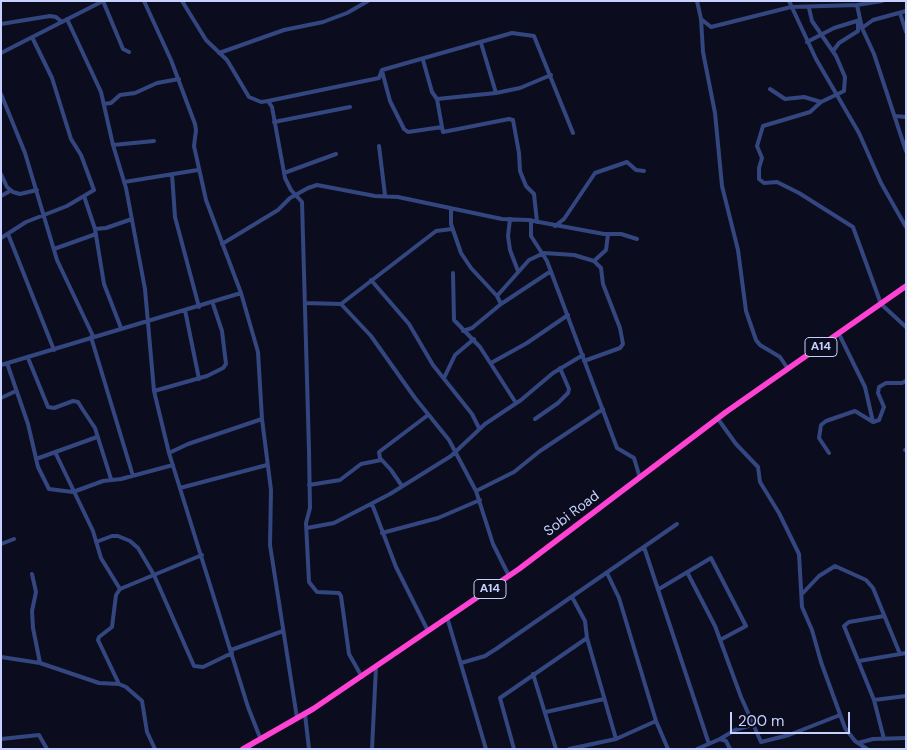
<!DOCTYPE html>
<html>
<head>
<meta charset="utf-8">
<style>
	body { margin:0 }
	#map { position:relative; width:907px; height:750px; overflow:hidden; background:#0b0d1e; font-family:"DM Sans",sans-serif }
	canvas { display:block }
	.frame { position:absolute; inset:0; border:2px solid #c7d1ff; pointer-events:none }
	.scale { position:absolute; left:730px; top:712px; width:120px; height:22px; box-sizing:border-box; border:2px solid #c7d1ff; border-top:0; padding-left:6px; font-size:15px; line-height:18px; white-space:nowrap; color:#c7d1ff; -webkit-text-stroke:4px #0b0d1e; paint-order:stroke }
</style>
</head>
<body>
<div id="map">
<canvas width="907" height="750"></canvas>
<div class="frame"></div>
<div class="scale">200 m</div>
</div>
<script>
const g = document.querySelector('canvas').getContext('2d');
g.lineJoin = 'round';
const toPath = rows => new Path2D(rows.map(r => 'M' + r).join(''));
function stroke(path, color, width, dash) { g.strokeStyle = color; g.lineWidth = width; g.lineCap = dash ? 'butt' : 'round'; g.setLineDash(dash || []); g.stroke(path); }
function drawText(font, color, halo, rows, align = 'center') {
  g.font = font + ' "DM Sans",sans-serif'; g.lineWidth = 4; g.setLineDash([]); g.textBaseline = 'middle'; g.strokeStyle = halo; g.fillStyle = color; for (const [text, x, y, turn = 0] of rows) {
    g.save(); g.translate(x, y); g.rotate((+turn || 0) * Math.PI / 180); g.textAlign = isNaN(turn) ? turn : align; if (halo) g.strokeText(text, 0, 0); g.fillText(text, 0, 0); g.restore();
  }
}
const minor = toPath([
	[103,1,123,49,129,52],
	[144,1,171,60,195,124,196,130,194,146,206,200,241,293,258,352,262,419,271,490,270,545,297,718],
	[182,1,206,40,227,60,249,97,261,102,268,101,272,107,285,178,291,190,302,202,309,450,310,508,306,523,309,582,317,592,339,593,341,596,349,654,362,677],
	[697,1,701,19,703,52,715,113,722,186,738,250,746,311,756,340,760,345,780,357,788,369],
	[789,1,816,59,859,133,881,183,906,227],
	[857,5,862,28,874,54,906,151],
	[900,13,906,32],
	[67,19,101,92,113,145,126,188,145,289,154,391,169,453,248,707,261,740],
	[701,19,711,27,791,7,857,5,882,1],
	[1,24,50,16,56,17,62,22],
	[862,28,873,20,906,11],
	[807,42,834,28,860,20],
	[481,43,496,93],
	[833,51,839,43,858,31,858,21],
	[1,53,103,1],
	[219,53,284,30,323,22,347,13,368,1],
	[423,60,432,92,437,99,496,93,520,88,551,75],
	[382,71,390,101,404,129,408,132,442,127,443,132,509,119,513,120,519,153,520,171,526,186,534,194,537,222],
	[770,89,785,99,804,97,821,102,844,91,845,77,836,56,812,21,809,8],
	[1,94,25,153,57,260,93,336],
	[437,99,442,127],
	[268,101,379,78,382,70,512,33,534,36,573,133],
	[821,102,810,112,763,126,757,146,762,158,759,168,759,179,764,183,777,182,799,193,853,227,881,304,906,327],
	[104,104,111,103,120,95,135,93,157,83,179,79],
	[895,116,906,117],
	[274,122,350,107],
	[113,145,154,141],
	[379,146,385,195],
	[284,173,336,154],
	[1,174,7,187,13,192,20,194,37,190],
	[172,174,175,217,199,307],
	[124,182,198,170],
	[1,196,10,191],
	[84,196,95,229,104,284,121,328],
	[451,208,451,224,461,253,471,268,497,296,501,304],
	[510,219,508,236,510,250,518,271],
	[531,220,531,236,547,261,617,448,634,458,640,478],
	[555,226,564,219,595,173,627,162,636,170,644,171],
	[95,229,106,228,132,219],
	[8,234,54,350],
	[1,238,26,222,67,206,94,190,81,155,71,139,52,78,32,37],
	[222,244,278,210,290,198,308,188,317,185,375,196,398,197,502,219,528,220,604,234,621,234,637,239],
	[54,249,96,234],
	[594,261,606,250,608,234],
	[453,273,454,320,480,347,516,403],
	[371,280,409,324,433,365,472,414,479,428],
	[497,296,529,260,544,253,574,255,594,261,601,268,603,284,620,328,623,344,620,348,584,361],
	[305,303,341,304,371,336,415,398,449,440,476,491,493,544,509,576],
	[341,304,436,231,452,229],
	[185,310,199,379],
	[463,331,472,328,501,304,551,271],
	[839,334,865,387,873,422],
	[91,337,133,476],
	[28,358,48,407,54,408,73,401,78,402,83,410,95,428,111,479],
	[7,363,28,424,38,467,49,489,73,492,103,481,121,479,173,465],
	[491,363,527,343,568,315],
	[1,365,241,293],
	[444,378,455,355,474,339],
	[154,391,207,376,223,368,226,364,222,331,213,304],
	[1,398,16,391],
	[535,419,558,403,568,393,569,389,560,368],
	[718,419,736,444,758,467,760,482,779,513,799,554,802,607,812,630,821,662,845,728,855,741,867,749],
	[873,422,879,420,884,407,878,393,879,387,886,383,902,383,906,381],
	[905,450,906,450],
	[169,453,188,444,262,419],
	[829,453,819,438,821,425,826,421,855,411,873,422],
	[56,454,93,531,101,558,120,589],
	[36,459,97,437],
	[309,485,340,480,361,464,381,460],
	[402,486,391,470,380,458,379,452,428,415],
	[180,488,267,465],
	[476,491,514,472,540,451,603,409],
	[372,504,396,567,428,631],
	[307,528,334,523,390,494,451,456,485,424,521,400,553,373,583,355],
	[382,533,438,518,480,500],
	[96,542,112,536,118,536,130,541,138,548,154,575,194,666,203,667,232,653],
	[1,544,14,539],
	[644,547,709,744],
	[687,572,715,626,741,697,761,742,789,735,840,715],
	[607,573,619,598,656,721,668,749],
	[32,574,36,592,32,611,33,628,40,663],
	[659,589,711,558,746,626,720,640],
	[802,594,819,576,835,566,866,580,873,588,900,654],
	[572,597,585,621,587,638,616,739],
	[884,616,849,622,844,626,874,700,884,739],
	[447,617,486,749],
	[231,650,283,631],
	[1,657,40,663,99,683,119,684,126,687,142,701,147,732,155,749],
	[859,661,906,653],
	[461,663,485,656,496,649,677,524],
	[533,674,556,749],
	[119,684,98,640,99,637,112,627,116,595,120,589,202,555],
	[874,700,906,696],
	[546,712,604,699],
	[305,714,309,749],
	[1,739,39,735,47,749],
	[720,739,735,730,752,725],
	[858,743,873,739,906,738],
	[372,749,376,667],
	[514,749,500,698,587,638],
	[569,749,616,739,656,721],
	[697,749,720,739,726,741,730,749]
]);
const highway = toPath([
	[243,749,313,709,519,569,726,412,906,286]
]);
const shields = [
	[821,347,32],
	[490,589,32]
];
const shieldNames = [
	["A14",821,347],
	["A14",490,589]
];
const streetNames = [
	["Sobi Road",572,514,-37]
];
stroke(minor, '#33467f', 4);
stroke(highway, '#ff42d3', 5.5);
for (const [x, y, w] of shields) { const box = new Path2D(); box.roundRect(x - w / 2, y - 9.5, w, 19, 4); g.fillStyle = '#0b0d1e'; g.fill(box); stroke(box, '#c7d1ff', 1); }
drawText('bold 12px', '#c7d1ff', null, shieldNames);
drawText('14px', '#c7d1ff', '#0b0d1e', streetNames);
</script>
</body>
</html>
